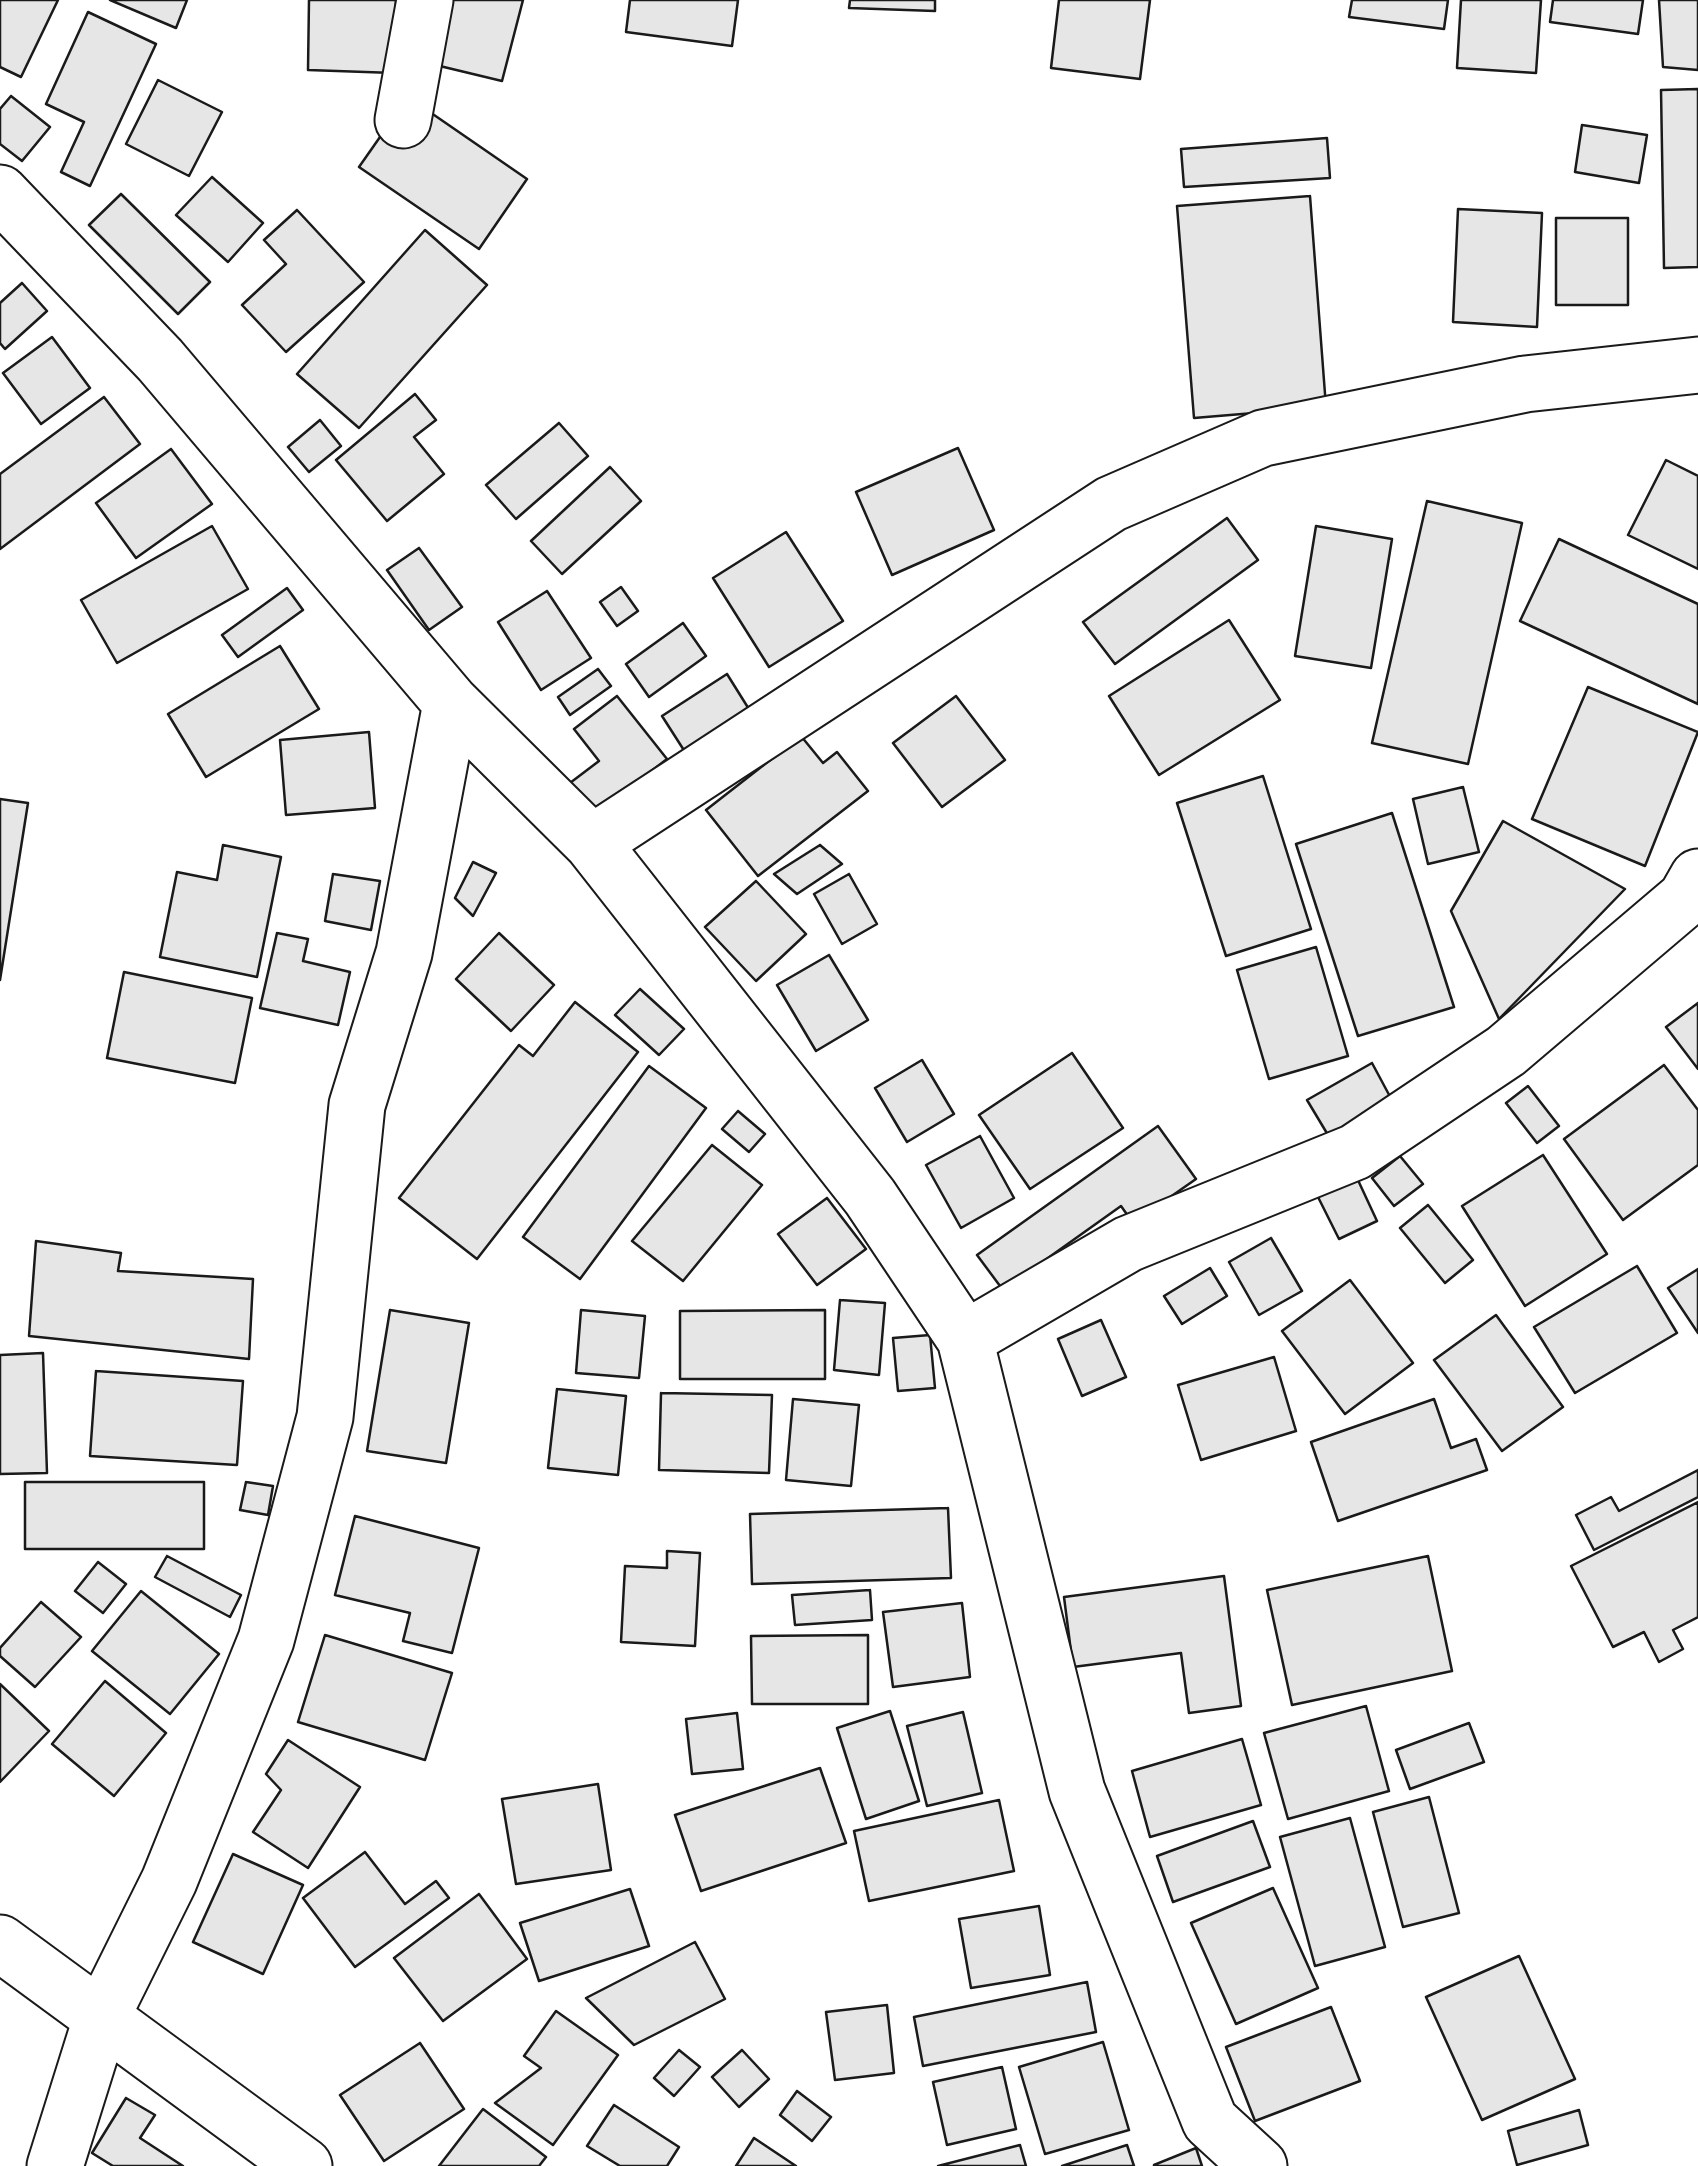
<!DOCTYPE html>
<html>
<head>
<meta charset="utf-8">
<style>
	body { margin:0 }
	canvas { display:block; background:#fff }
</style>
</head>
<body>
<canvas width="1698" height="2166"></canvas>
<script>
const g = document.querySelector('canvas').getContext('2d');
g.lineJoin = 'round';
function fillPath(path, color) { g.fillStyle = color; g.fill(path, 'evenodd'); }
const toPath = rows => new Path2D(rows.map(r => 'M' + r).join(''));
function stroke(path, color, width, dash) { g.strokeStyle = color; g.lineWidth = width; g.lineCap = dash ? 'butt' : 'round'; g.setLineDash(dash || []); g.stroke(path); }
const building = toPath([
	[0,0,58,0,21,77,0,67,0,0],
	[110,0,187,0,176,28,110,0],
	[309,0,396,0,394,73,308,70,309,0],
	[435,0,523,0,502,81,419,61,435,0],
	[630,0,738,0,732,46,626,32,630,0],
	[850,0,935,0,935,11,849,8,850,0],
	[1059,0,1150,0,1140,79,1051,68,1059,0],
	[1352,0,1448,0,1444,29,1349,17,1352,0],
	[1461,0,1541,0,1536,73,1457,68,1461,0],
	[1553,0,1643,0,1638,34,1550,22,1553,0],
	[1659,0,1698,0,1698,70,1663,67,1659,0],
	[88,12,156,44,90,186,61,172,84,122,46,104,88,12],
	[158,80,222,112,189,176,126,144,158,80],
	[1698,89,1698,267,1664,268,1661,90,1698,89],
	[11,96,50,127,22,161,0,144,0,109,11,96],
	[408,97,527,179,479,249,359,167,408,97],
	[1582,125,1647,135,1639,183,1575,172,1582,125],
	[1327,138,1330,178,1184,187,1181,149,1327,138],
	[212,177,263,223,228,262,176,215,212,177],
	[121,194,210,282,178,314,89,225,121,194],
	[1310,196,1326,407,1194,418,1177,206,1310,196],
	[1458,209,1542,213,1537,327,1453,322,1458,209],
	[297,210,364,282,286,352,242,305,286,264,264,240,297,210],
	[1556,218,1628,218,1628,305,1556,305,1556,218],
	[425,230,487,285,359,428,297,374,425,230],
	[22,283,47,311,5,349,0,343,0,303,22,283],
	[52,337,90,388,41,424,3,373,52,337],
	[415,394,436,420,414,437,444,474,387,521,336,460,415,394],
	[104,397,140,444,0,549,0,474,104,397],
	[320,420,341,446,309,472,288,447,320,420],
	[559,423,588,456,516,519,486,485,559,423],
	[958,448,994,530,892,575,856,492,958,448],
	[171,449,212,504,136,558,96,503,171,449],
	[1666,460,1698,476,1698,569,1628,535,1666,460],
	[610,467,641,501,562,574,531,541,610,467],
	[1427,501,1522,523,1468,764,1372,743,1427,501],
	[1227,518,1258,560,1115,664,1083,622,1227,518],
	[212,526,248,589,117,663,81,600,212,526],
	[1316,526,1392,539,1371,668,1295,656,1316,526],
	[786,532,843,621,769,667,713,578,786,532],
	[1559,539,1698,604,1698,704,1520,621,1559,539],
	[419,548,462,607,429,630,387,570,419,548],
	[621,587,638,611,617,626,600,602,621,587],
	[287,588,303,610,238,657,222,635,287,588],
	[547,591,591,658,541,690,498,622,547,591],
	[1229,620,1280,700,1159,775,1109,696,1229,620],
	[683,623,706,656,649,697,626,664,683,623],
	[280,646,319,709,206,777,168,714,280,646],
	[598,669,611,686,570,715,558,697,598,669],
	[727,674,752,714,687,755,662,716,727,674],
	[1588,687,1698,732,1645,866,1532,819,1588,687],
	[617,696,667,759,598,812,566,786,599,761,574,729,617,696],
	[956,696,1005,760,942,807,893,743,956,696],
	[369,732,375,808,286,815,280,740,369,732],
	[801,736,823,763,837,752,868,791,758,876,706,810,801,736],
	[1263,776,1311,929,1226,956,1177,803,1263,776],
	[1463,787,1479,852,1428,864,1413,799,1463,787],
	[0,799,28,803,0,980,0,799],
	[1392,813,1454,1007,1358,1036,1296,844,1392,813],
	[1503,821,1625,889,1499,1019,1451,911,1503,821],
	[223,845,281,857,257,977,160,957,177,872,217,880,223,845],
	[820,845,842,864,797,894,774,874,820,845],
	[473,862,496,873,473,916,455,898,473,862],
	[333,874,380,881,371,930,325,921,333,874],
	[849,874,877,924,842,944,814,894,849,874],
	[756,881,806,934,756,981,705,927,756,881],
	[277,933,308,939,303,961,350,972,338,1025,260,1008,277,933],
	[499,933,554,985,511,1031,456,979,499,933],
	[1316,947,1348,1056,1269,1079,1237,970,1316,947],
	[829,955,868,1020,816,1051,777,985,829,955],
	[124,972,252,998,235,1083,107,1058,124,972],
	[640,989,684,1029,659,1055,615,1015,640,989],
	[575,1002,638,1052,477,1259,399,1198,519,1045,533,1056,575,1002],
	[1698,1003,1698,1069,1666,1027,1698,1003],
	[1072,1053,1123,1128,1030,1189,979,1115,1072,1053],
	[922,1060,954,1114,907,1142,875,1088,922,1060],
	[1372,1063,1394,1104,1331,1140,1307,1100,1372,1063],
	[1664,1065,1698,1110,1698,1165,1623,1220,1564,1139,1664,1065],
	[649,1066,706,1108,580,1279,523,1237,649,1066],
	[1528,1086,1559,1126,1537,1143,1506,1103,1528,1086],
	[738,1111,765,1134,749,1152,722,1129,738,1111],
	[1158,1126,1196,1179,1133,1223,1121,1206,1003,1290,977,1255,1158,1126],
	[980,1136,1014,1198,961,1228,926,1165,980,1136],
	[712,1145,762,1185,683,1281,632,1241,712,1145],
	[1543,1155,1607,1254,1525,1306,1462,1206,1543,1155],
	[1400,1156,1423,1184,1394,1206,1372,1178,1400,1156],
	[1357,1178,1377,1221,1339,1239,1318,1197,1357,1178],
	[827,1198,866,1249,817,1285,778,1234,827,1198],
	[1428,1205,1473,1260,1445,1283,1400,1228,1428,1205],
	[1271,1238,1302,1291,1259,1315,1229,1262,1271,1238],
	[36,1241,121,1253,118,1271,253,1279,249,1359,29,1336,36,1241],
	[1637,1266,1677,1333,1575,1393,1534,1327,1637,1266],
	[1210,1268,1227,1296,1182,1324,1164,1296,1210,1268],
	[1698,1269,1698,1333,1668,1288,1698,1269],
	[1350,1280,1413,1363,1345,1414,1282,1331,1350,1280],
	[840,1300,885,1303,879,1375,834,1370,840,1300],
	[390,1310,469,1323,446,1463,367,1451,390,1310],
	[581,1310,645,1316,639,1378,576,1373,581,1310],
	[825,1310,825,1379,680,1379,680,1311,825,1310],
	[1496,1315,1563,1407,1502,1451,1434,1360,1496,1315],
	[1101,1320,1126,1377,1082,1396,1058,1339,1101,1320],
	[930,1335,935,1388,898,1391,893,1338,930,1335],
	[43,1353,47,1473,0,1474,0,1355,43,1353],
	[1274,1357,1296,1431,1201,1460,1178,1385,1274,1357],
	[96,1371,243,1381,237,1465,90,1456,96,1371],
	[557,1389,626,1396,618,1475,548,1468,557,1389],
	[661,1393,772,1395,769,1473,659,1470,661,1393],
	[793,1399,859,1405,851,1486,786,1480,793,1399],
	[1434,1399,1451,1448,1476,1439,1487,1470,1338,1521,1311,1442,1434,1399],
	[1698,1470,1698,1497,1594,1550,1576,1515,1611,1497,1619,1511,1698,1470],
	[25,1482,204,1482,204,1549,25,1549,25,1482],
	[246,1482,273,1486,268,1515,240,1510,246,1482],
	[1698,1502,1698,1617,1673,1630,1683,1649,1659,1662,1644,1632,1613,1647,1571,1566,1698,1502],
	[948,1508,951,1578,752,1584,750,1514,948,1508],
	[355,1516,479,1548,452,1653,403,1641,410,1613,335,1595,355,1516],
	[667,1551,700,1553,695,1646,621,1642,625,1566,667,1568,667,1551],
	[167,1556,241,1595,230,1617,155,1577,167,1556],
	[1428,1556,1452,1671,1292,1705,1267,1590,1428,1556],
	[98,1562,126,1584,103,1613,75,1591,98,1562],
	[1224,1576,1241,1706,1189,1713,1181,1653,1073,1667,1064,1597,1224,1576],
	[870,1590,872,1620,795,1625,792,1595,870,1590],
	[141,1591,219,1654,170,1714,92,1651,141,1591],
	[41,1602,81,1637,35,1687,0,1656,0,1648,41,1602],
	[962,1603,970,1677,893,1687,883,1612,962,1603],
	[325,1635,452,1673,425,1760,298,1722,325,1635],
	[868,1635,868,1704,752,1704,751,1636,868,1635],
	[105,1681,166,1733,114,1796,52,1744,105,1681],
	[0,1684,49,1731,0,1782,0,1684],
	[1366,1706,1389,1791,1288,1819,1264,1733,1366,1706],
	[890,1711,919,1801,866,1819,837,1728,890,1711],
	[963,1712,982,1793,927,1806,907,1726,963,1712],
	[737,1713,743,1769,692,1774,686,1719,737,1713],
	[1469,1723,1484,1762,1410,1789,1396,1750,1469,1723],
	[1242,1739,1261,1805,1150,1837,1132,1771,1242,1739],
	[288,1740,360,1787,308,1868,253,1832,281,1790,266,1774,288,1740],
	[820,1768,846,1843,701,1891,675,1815,820,1768],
	[598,1784,611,1870,516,1884,502,1799,598,1784],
	[1429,1797,1459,1913,1403,1927,1373,1812,1429,1797],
	[999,1800,1014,1871,869,1901,854,1831,999,1800],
	[1350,1818,1385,1947,1315,1966,1280,1837,1350,1818],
	[1253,1821,1270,1867,1173,1902,1157,1856,1253,1821],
	[365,1852,405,1904,436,1881,449,1898,355,1967,303,1898,365,1852],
	[233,1854,303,1885,263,1974,193,1942,233,1854],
	[1273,1888,1318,1988,1236,2024,1191,1923,1273,1888],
	[630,1889,649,1946,539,1981,520,1923,630,1889],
	[479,1894,527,1959,443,2021,394,1958,479,1894],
	[1039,1906,1050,1975,971,1988,959,1919,1039,1906],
	[695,1942,725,1999,634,2045,586,1998,695,1942],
	[1519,1956,1575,2079,1482,2120,1426,1997,1519,1956],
	[1087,1982,1096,2032,923,2066,914,2017,1087,1982],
	[887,2005,894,2073,835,2080,826,2012,887,2005],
	[1331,2007,1360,2081,1255,2121,1226,2047,1331,2007],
	[556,2011,618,2055,553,2145,495,2103,541,2068,524,2056,556,2011],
	[1103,2042,1129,2130,1045,2154,1019,2067,1103,2042],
	[420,2043,464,2109,384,2161,340,2095,420,2043],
	[679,2050,700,2067,674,2096,654,2078,679,2050],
	[742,2050,769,2079,739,2107,712,2077,742,2050],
	[1002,2067,1016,2129,947,2145,933,2082,1002,2067],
	[797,2091,831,2117,812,2141,780,2115,797,2091],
	[126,2098,155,2115,140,2138,183,2166,113,2166,92,2153,126,2098],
	[614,2105,679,2147,667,2166,620,2166,587,2146,614,2105],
	[483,2109,546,2157,539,2166,439,2166,483,2109],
	[1579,2110,1588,2145,1517,2165,1508,2131,1579,2110],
	[754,2138,796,2166,736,2166,754,2138],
	[1020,2145,1026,2166,938,2166,1020,2145],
	[1127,2145,1134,2166,1062,2166,1127,2145],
	[1196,2148,1202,2166,1154,2166,1154,2165,1196,2148]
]);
const minor = toPath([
	[403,120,425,0],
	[0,193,160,360,451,703,592,843,870,1197,965,1339,1077,1791,1210,2121,1259,2166],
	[592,843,1111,504,1263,438,1525,384,1698,365],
	[965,1339,1128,1244,1355,1152,1506,1051,1686,898,1698,877],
	[0,1943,304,2166],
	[55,2166,102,2016,169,1881,266,1640,325,1417,357,1105,404,953,451,703]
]);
fillPath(building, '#e6e6e6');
stroke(building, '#1a1a1a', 2.5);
stroke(minor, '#1a1a1a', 59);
stroke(minor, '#fff', 55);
</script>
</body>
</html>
